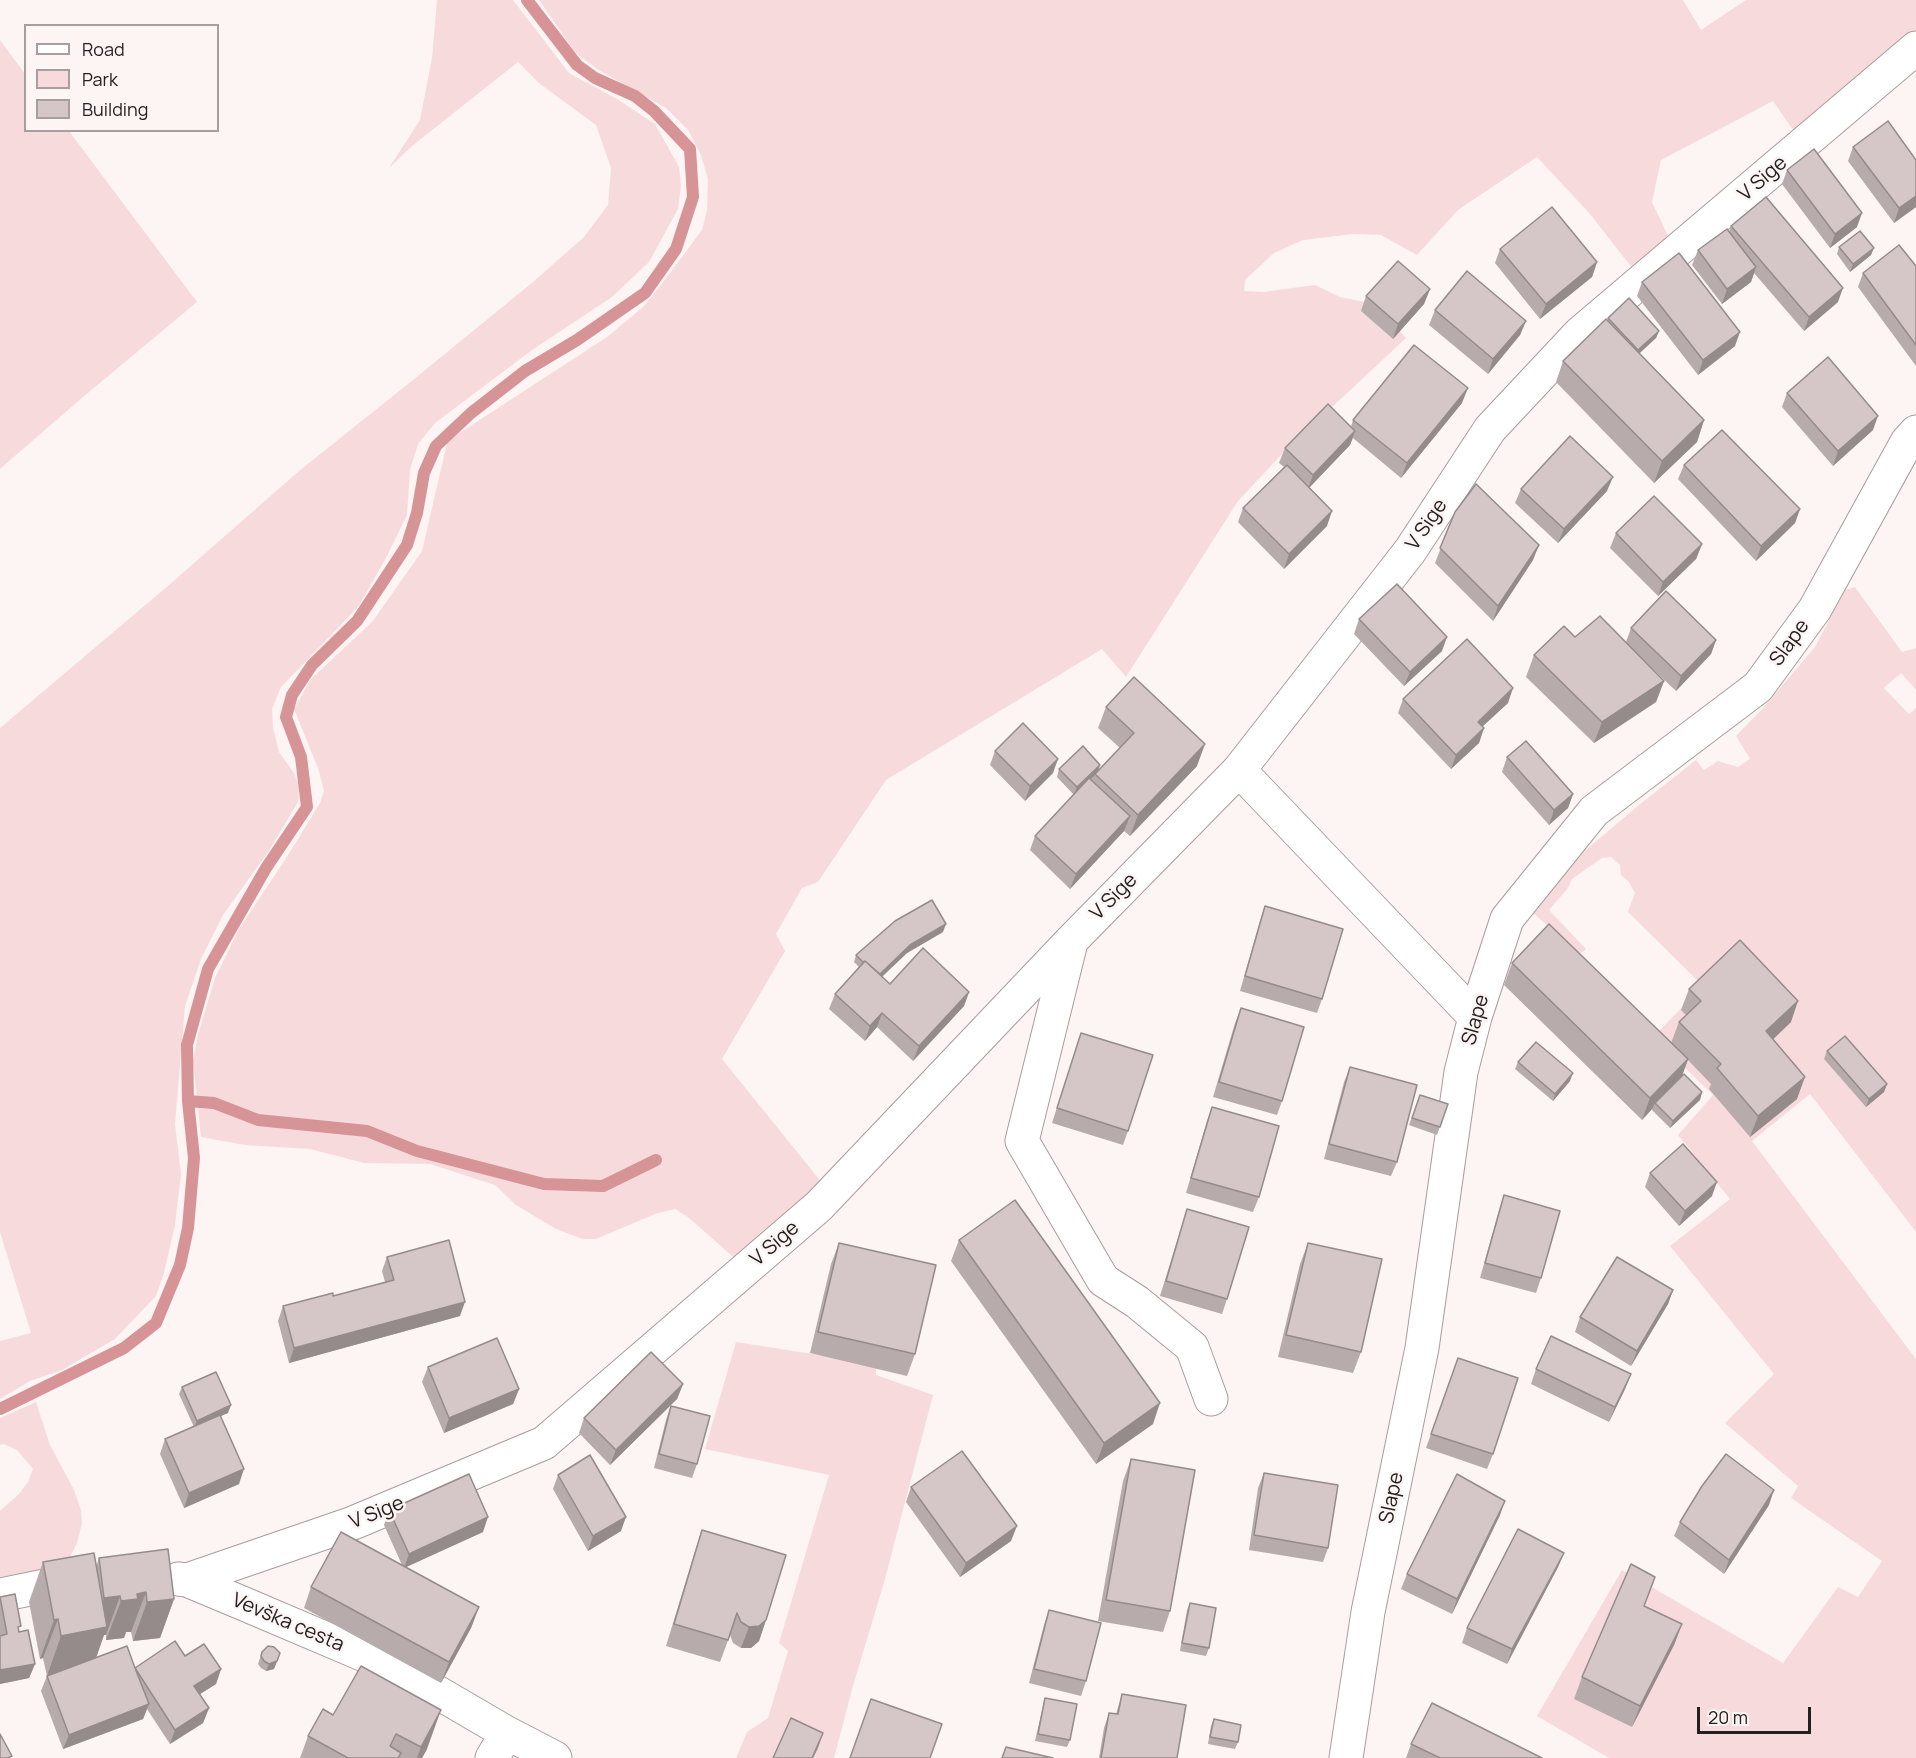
<!DOCTYPE html>
<html>
<head>
<meta charset="utf-8">
<style>
	body { margin:0 }
	#map { position:relative; width:1916px; height:1758px; overflow:hidden; background:#fdf4f4; font-family:Manrope,sans-serif }
	canvas { display:block }
	.legend { position:absolute; left:24px; top:24px; width:195px; height:108px; box-sizing:border-box; background:#fdf4f4; border:2px solid #a79f9f; margin:0; padding:8px 10px; list-style:none; font-size:18px; color:#252020 }
	.legend li { display:flex; align-items:center; gap:12px; height:30px }
	.legend b { width:30px; border:2px solid #a79f9f }
	.scale { position:absolute; left:1697px; top:1707px; width:114px; height:27px; box-sizing:border-box; border:3px solid #252020; border-top:0; padding-left:8px; font-size:18px; line-height:21px; white-space:nowrap; color:#252020; -webkit-text-stroke:4px #fdf4f4; paint-order:stroke }
</style>
</head>
<body>
<div id="map">
<canvas width="1916" height="1758"></canvas>
<ul class="legend">
<li><b style="height:8px;background:#fff"></b>Road</li>
<li><b style="height:16px;background:#f7dbdc"></b>Park</li>
<li><b style="height:16px;background:#d5c7c7"></b>Building</li>
</ul>
<div class="scale">20 m</div>
</div>
<script>
const g = document.querySelector('canvas').getContext('2d');
g.lineJoin = 'round';
function fillPath(path, color) { g.fillStyle = color; g.fill(path, 'evenodd'); }
const toPath = rows => new Path2D(rows.map(r => 'M' + r).join(''));
function stroke(path, color, width, dash) { g.strokeStyle = color; g.lineWidth = width; g.lineCap = dash ? 'butt' : 'round'; g.setLineDash(dash || []); g.stroke(path); }
function drawText(font, color, halo, rows, align = 'center') {
  g.font = font + ' Manrope,sans-serif'; g.lineWidth = 5; g.setLineDash([]); g.textBaseline = 'middle'; g.strokeStyle = halo; g.fillStyle = color; for (const [text, x, y, turn = 0] of rows) {
    g.save(); g.translate(x, y); g.rotate((+turn || 0) * Math.PI / 180); g.textAlign = isNaN(turn) ? turn : align; if (halo) g.strokeText(text, 0, 0); g.fillText(text, 0, 0); g.restore();
  }
}
const green = toPath([
	[437,0,513,0,569,73,617,99,655,124,679,167,681,186,678,209,649,262,612,297,532,350,435,423,418,444,410,470,407,515,386,558,358,607,281,687,272,709,273,727,279,752,294,773,299,786,298,802,270,849,223,915,201,959,185,1006,175,1124,181,1174,175,1225,164,1273,156,1296,115,1339,62,1370,30,1381,0,1399,0,1341,31,1333,0,1232,0,728,169,585,299,471,408,384,533,282,584,237,608,205,611,168,596,125,540,84,518,62,412,146,389,168,420,120,432,58],
	[539,0,1683,0,1701,30,1746,0,1916,0,1916,37,1837,98,1793,130,1773,101,1661,160,1652,202,1669,238,1633,269,1590,214,1537,157,1458,210,1417,255,1381,235,1353,234,1303,240,1274,253,1245,280,1244,291,1263,292,1315,285,1340,297,1375,304,1406,338,1283,453,1238,501,1126,677,1102,649,886,780,818,882,802,888,776,934,785,951,722,1059,823,1184,741,1264,688,1217,675,1209,655,1214,596,1239,583,1239,556,1229,516,1205,495,1185,430,1164,364,1163,310,1149,245,1145,201,1137,193,1061,198,1035,215,978,239,929,285,860,320,803,324,791,318,768,294,709,311,679,373,621,422,551,447,443,458,434,607,337,643,307,661,285,702,230,707,210,708,179,701,155,688,130,666,108,597,69,575,52],
	[0,40,25,74,26,130,69,131,197,302,83,397,0,469],
	[1855,587,1902,652,1916,648,1916,690,1901,673,1884,688,1909,714,1916,708,1916,1232,1810,1094,1752,1141,1916,1359,1916,1758,1609,1758,1537,1716,1622,1570,1783,1663,1838,1587,1858,1597,1882,1561,1791,1498,1798,1486,1725,1423,1774,1374,1670,1246,1730,1199,1678,1135,1713,1095,1653,1037,1703,986,1628,912,1635,893,1629,882,1621,875,1620,865,1611,857,1602,858,1572,879,1568,888,1549,910,1586,949,1580,954,1532,912,1574,860,1639,805,1696,760,1704,770,1718,761,1738,767,1750,759,1736,736,1763,708,1815,647,1845,590],
	[736,1342,876,1364,876,1375,933,1395,885,1579,853,1686,834,1758,736,1758,747,1732,768,1718,788,1651,779,1643,829,1475,705,1449],
	[36,1402,50,1445,74,1490,81,1510,82,1523,77,1543,70,1557,50,1569,0,1577,0,1511,19,1494,28,1482,33,1469,17,1450,4,1444,0,1445,0,1418]
]);
const stream = toPath([
	[527,0,577,65,595,78,635,96,654,111,690,149,693,197,676,249,645,293,577,340,525,371,471,413,436,446,424,473,417,513,407,545,357,621,312,665,292,695,286,717,301,757,307,807,266,868,208,969,187,1045,188,1101,214,1103,258,1120,367,1131,417,1151,544,1184,603,1186,656,1160],
	[0,1409,124,1348,156,1323,180,1265,188,1228,194,1158,188,1101]
]);
const minor = toPath([
	[1239,770,1475,1017],
	[1071,942,1022,1141,1103,1280,1137,1302,1192,1347,1211,1399],
	[178,1579,187,1580,242,1603,376,1660,430,1688,507,1733,555,1758],
	[187,1580,353,1523,544,1443,819,1206,1071,941,1239,770,1410,551,1490,429,1580,333,1916,48],
	[0,1595,79,1579],
	[492,1758,507,1733],
	[1346,1758,1368,1612,1422,1348,1461,1072,1475,1017,1507,919,1594,811,1758,687,1815,609,1907,442,1916,432]
]);
const wall = toPath([
	[1853,147,1916,160,1916,207,1894,223,1848,161],
	[1787,170,1857,227,1830,248,1782,184],
	[1731,226,1838,302,1804,331,1754,273,1751,282,1722,304,1692,265,1698,250,1729,232],
	[1839,247,1871,255,1850,272,1837,254],
	[1500,249,1597,262,1592,277,1540,319,1495,263],
	[1916,266,1916,366,1858,287,1863,273],
	[1642,282,1735,346,1698,375,1637,296],
	[1430,289,1424,304,1393,339,1361,311,1366,296],
	[1435,310,1526,321,1520,335,1488,374,1429,325],
	[1608,318,1659,331,1656,338,1639,354,1704,420,1697,442,1654,483,1556,382,1563,361,1607,321],
	[1787,393,1873,430,1833,466,1782,407],
	[1462,403,1401,478,1353,438,1350,445,1309,488,1327,526,1284,569,1238,522,1243,508,1284,467,1279,463,1285,448,1351,427,1353,420],
	[1684,465,1800,509,1795,523,1756,561,1678,479],
	[1521,489,1607,491,1558,543,1515,503],
	[1455,512,1533,560,1493,621,1435,563],
	[1616,533,1702,544,1696,559,1658,596,1610,548],
	[1359,619,1442,651,1404,686,1354,634],
	[1631,628,1716,640,1711,654,1676,691,1630,647,1664,681,1656,702,1594,743,1526,677,1534,655,1575,637,1626,642],
	[1403,699,1508,703,1482,727,1484,728,1479,743,1451,769,1398,713],
	[1106,707,1197,766,1130,836,1124,831,1070,889,1030,850,1035,836,1074,795,1057,777,1059,769,1098,771,1120,748,1098,728],
	[995,751,1053,773,1025,801,990,765],
	[1507,757,1573,794,1568,808,1549,825,1502,772],
	[1265,906,1322,999,1317,1013,1240,991,1260,921],
	[943,932,907,953,882,977,890,984,969,992,964,1006,913,1061,877,1027,865,1041,829,1009,835,994,859,967,854,962,856,955],
	[1512,963,1671,1043,1679,1022,1686,1015,1681,1010,1689,989,1791,1022,1773,1039,1797,1099,1750,1137,1709,1089,1711,1084,1688,1060,1682,1076,1702,1092,1700,1100,1670,1128,1652,1110,1652,1109,1642,1120,1504,985],
	[1241,1008,1282,1101,1277,1115,1213,1097,1235,1023],
	[1081,1033,1128,1131,1123,1145,1052,1123],
	[1827,1051,1887,1084,1884,1092,1866,1107,1824,1059],
	[1518,1062,1570,1081,1553,1101,1515,1069],
	[1350,1067,1397,1162,1391,1176,1324,1159,1344,1082],
	[1420,1095,1448,1104,1437,1135,1409,1125],
	[1212,1107,1259,1197,1253,1212,1186,1193,1207,1121],
	[1650,1173,1712,1196,1679,1226,1645,1187],
	[1504,1195,1541,1278,1536,1293,1480,1278,1499,1210],
	[1187,1209,1227,1299,1222,1314,1160,1296],
	[959,1240,1153,1424,1096,1464,951,1261],
	[839,1243,915,1354,907,1376,810,1353,831,1264],
	[1308,1243,1361,1352,1353,1373,1278,1357,1300,1264],
	[387,1257,460,1316,289,1363,278,1321,283,1306,333,1296,385,1282,382,1271],
	[1673,1290,1668,1304,1631,1366,1575,1332,1580,1317],
	[1458,1358,1493,1454,1487,1469,1426,1448],
	[428,1367,519,1389,513,1404,444,1433,422,1382],
	[1536,1369,1631,1374,1625,1389,1609,1422,1531,1384],
	[683,1384,677,1399,610,1465,579,1433,584,1418],
	[182,1387,228,1413,220,1416,239,1484,184,1508,160,1454,165,1439,194,1427,179,1394],
	[671,1406,697,1464,692,1478,654,1468,666,1420],
	[1131,1459,1170,1611,1163,1632,1098,1621,1123,1481],
	[1264,1473,1328,1548,1323,1562,1249,1550,1258,1488],
	[558,1475,621,1531,588,1551,553,1489],
	[911,1487,1011,1541,960,1577,906,1502],
	[1769,1505,1724,1574,1674,1536,1680,1522],
	[389,1510,483,1532,406,1567,479,1607,471,1628,441,1683,304,1608,311,1587,402,1565,384,1525],
	[1500,1515,1452,1614,1401,1589,1407,1574],
	[702,1530,766,1620,759,1641,751,1648,741,1648,733,1643,730,1635,720,1662,666,1646,695,1551],
	[1564,1553,1558,1567,1507,1664,1462,1643,1467,1628],
	[99,1558,174,1599,160,1638,133,1641,131,1632,126,1632,124,1638,106,1640,106,1635,104,1635,96,1657,135,1668,185,1656,221,1669,216,1684,200,1694,209,1708,203,1723,170,1744,147,1709,143,1719,63,1749,41,1691,47,1676,43,1658,40,1659,29,1602,43,1562,96,1567],
	[0,1597,19,1632,35,1664,29,1678,0,1684],
	[1190,1603,1209,1648,1206,1656,1180,1651,1187,1610],
	[1644,1607,1682,1624,1674,1645,1632,1727,1574,1699,1582,1677],
	[1049,1610,1086,1681,1081,1696,1029,1683,1044,1625],
	[262,1652,280,1653,274,1669,266,1671,261,1668,258,1664],
	[361,1666,427,1749,422,1758,300,1758,308,1736,333,1715],
	[1122,1694,1177,1758,1099,1758,1104,1728,1109,1713,1116,1714],
	[1045,1698,1070,1740,1067,1747,1035,1741,1043,1706],
	[1214,1719,1238,1742,1235,1749,1208,1744,1211,1726],
	[1411,1744,1542,1758,1406,1758]
]);
const shadedWall = toPath([
	[1916,196,1916,207,1894,223,1899,208],
	[1862,213,1857,227,1830,248,1835,234],
	[1874,248,1871,255,1850,272,1853,264],
	[1597,262,1592,277,1540,319,1546,304],
	[1756,267,1751,282,1722,304,1727,289],
	[1843,288,1838,302,1804,331,1809,317],
	[1430,289,1424,304,1393,339,1398,324],
	[1526,321,1520,335,1488,374,1493,359],
	[1659,331,1656,338,1635,357,1638,350],
	[1740,332,1735,346,1698,375,1703,360],
	[1468,388,1462,403,1401,478,1407,463],
	[1878,416,1873,430,1833,466,1838,451],
	[1704,420,1697,442,1654,483,1662,461],
	[1355,431,1350,445,1308,489,1313,475],
	[1613,477,1607,491,1558,543,1564,529],
	[1800,509,1795,523,1756,561,1761,546],
	[1332,511,1327,526,1284,569,1289,554],
	[1702,544,1696,559,1658,596,1663,582],
	[1539,545,1533,560,1493,621,1498,606],
	[1447,637,1442,651,1404,686,1410,672],
	[1716,640,1711,654,1676,691,1681,676],
	[1664,681,1656,702,1594,743,1602,722],
	[1513,688,1508,703,1472,736,1478,722],
	[1484,728,1479,743,1451,769,1456,755],
	[1205,744,1197,766,1130,836,1138,815],
	[1058,759,1053,773,1025,801,1030,786],
	[1100,765,1098,772,1074,795,1077,787],
	[1573,794,1568,808,1549,825,1554,810],
	[1130,816,1124,831,1070,889,1076,874],
	[946,924,943,932,907,953,874,984,877,977,910,945],
	[969,992,964,1006,913,1061,919,1046],
	[1798,1001,1791,1022,1759,1053,1766,1031],
	[882,1013,877,1027,865,1041,870,1026],
	[1688,1059,1680,1081,1655,1103,1652,1109,1642,1120,1650,1098],
	[1573,1073,1570,1081,1553,1101,1555,1094],
	[1805,1077,1797,1099,1750,1137,1758,1116],
	[1887,1084,1884,1092,1866,1107,1869,1099],
	[1702,1092,1700,1100,1670,1128,1673,1121],
	[1717,1182,1712,1196,1679,1226,1685,1211],
	[1673,1290,1668,1304,1631,1366,1637,1351],
	[465,1302,460,1316,289,1363,294,1348],
	[1631,1374,1625,1389,1609,1422,1615,1407],
	[683,1384,677,1399,610,1465,616,1450],
	[519,1389,513,1404,444,1433,449,1418],
	[1160,1403,1153,1424,1096,1464,1104,1443],
	[231,1405,228,1413,194,1428,197,1421],
	[244,1469,239,1484,184,1508,189,1493],
	[1774,1490,1769,1505,1724,1574,1729,1560],
	[1505,1501,1500,1515,1452,1614,1457,1599],
	[488,1517,483,1532,404,1568,409,1554],
	[626,1517,621,1531,588,1551,593,1536],
	[1017,1526,1011,1541,960,1577,966,1563],
	[1564,1553,1558,1567,1507,1664,1512,1649],
	[146,1592,131,1632,126,1632,124,1638,106,1640,121,1601,137,1594],
	[120,1596,106,1635,104,1635,93,1667,47,1676,61,1636,93,1630,104,1598],
	[174,1599,160,1638,133,1641,147,1602],
	[479,1607,471,1628,441,1683,449,1662],
	[58,1619,43,1658,40,1659,54,1620],
	[766,1620,759,1641,751,1648,741,1648,749,1627],
	[1682,1624,1674,1645,1632,1727,1640,1706],
	[277,1661,274,1669,266,1671,269,1664],
	[35,1664,29,1678,0,1684,0,1670],
	[221,1669,216,1684,189,1701,194,1686],
	[149,1704,143,1719,63,1749,69,1735],
	[209,1708,203,1723,170,1744,175,1730],
	[441,1710,427,1749,422,1758,417,1758,421,1747],
	[823,1733,818,1748,813,1758,812,1758]
]);
const building = toPath([
	[1888,121,1916,160,1916,196,1899,208,1853,147,1888,121],
	[1814,149,1862,213,1835,234,1787,170,1814,149],
	[1766,197,1843,288,1809,317,1731,226,1766,197],
	[1552,207,1597,262,1546,304,1500,249,1552,207],
	[1727,229,1756,267,1727,289,1698,250,1727,229],
	[1860,231,1874,248,1853,264,1839,247,1860,231],
	[1899,245,1916,266,1916,345,1863,273,1899,245],
	[1679,253,1740,332,1703,360,1642,282,1679,253],
	[1398,261,1430,289,1398,324,1366,296,1398,261],
	[1467,271,1526,321,1493,359,1435,310,1467,271],
	[1629,298,1659,331,1638,350,1608,318,1629,298],
	[1606,319,1704,420,1662,461,1563,361,1606,319],
	[1414,345,1468,388,1407,463,1353,420,1414,345],
	[1828,357,1878,416,1838,451,1787,393,1828,357],
	[1328,404,1355,431,1313,475,1285,448,1328,404],
	[1722,430,1800,509,1761,546,1684,465,1722,430],
	[1570,436,1613,477,1564,529,1521,489,1570,436],
	[1287,465,1332,511,1289,554,1243,508,1287,465],
	[1476,484,1539,545,1498,606,1440,548,1455,512,1476,484],
	[1654,496,1702,544,1663,582,1616,533,1654,496],
	[1397,584,1447,637,1410,672,1359,619,1397,584],
	[1666,591,1716,640,1681,676,1631,628,1666,591],
	[1600,616,1664,681,1602,722,1534,655,1564,626,1575,637,1600,616],
	[1467,639,1513,688,1478,722,1484,728,1456,755,1403,699,1467,639],
	[1134,677,1205,744,1138,815,1095,774,1134,733,1106,707,1134,677],
	[1023,723,1058,759,1030,786,995,751,1023,723],
	[1526,741,1573,794,1554,810,1507,757,1526,741],
	[1083,746,1100,765,1077,787,1059,769,1083,746],
	[1089,778,1130,816,1076,874,1035,836,1089,778],
	[932,900,946,924,910,945,880,974,865,961,863,962,856,955,895,921,932,900],
	[1265,906,1343,929,1322,999,1245,976,1265,906],
	[1549,924,1688,1059,1650,1098,1512,963,1549,924],
	[1740,940,1798,1001,1766,1031,1805,1077,1758,1116,1717,1068,1721,1064,1679,1022,1701,1001,1689,989,1740,940],
	[923,948,969,992,919,1046,882,1013,870,1026,835,994,865,961,890,984,923,948],
	[1241,1008,1304,1027,1282,1101,1219,1082,1241,1008],
	[1081,1033,1153,1055,1128,1131,1057,1108,1081,1033],
	[1845,1036,1887,1084,1869,1099,1827,1051,1845,1036],
	[1536,1042,1573,1073,1555,1094,1518,1062,1536,1042],
	[1350,1067,1417,1085,1397,1162,1329,1144,1350,1067],
	[1684,1074,1702,1092,1673,1121,1655,1103,1684,1074],
	[1420,1095,1448,1104,1440,1127,1412,1118,1420,1095],
	[1212,1107,1279,1126,1259,1197,1191,1178,1212,1107],
	[1683,1144,1717,1182,1685,1211,1650,1173,1683,1144],
	[1504,1195,1560,1211,1541,1278,1485,1263,1504,1195],
	[1015,1200,1160,1403,1104,1443,959,1240,1015,1200],
	[1187,1209,1249,1227,1227,1299,1166,1281,1187,1209],
	[449,1240,465,1302,294,1348,283,1306,333,1293,333,1296,394,1280,387,1257,449,1240],
	[839,1243,936,1265,915,1354,818,1332,839,1243],
	[1308,1243,1382,1259,1361,1352,1286,1335,1308,1243],
	[1617,1257,1673,1290,1637,1351,1580,1317,1617,1257],
	[1551,1336,1631,1374,1615,1407,1536,1369,1551,1336],
	[497,1338,519,1389,449,1418,428,1367,497,1338],
	[651,1352,683,1384,616,1450,584,1418,651,1352],
	[1458,1358,1518,1378,1493,1454,1431,1434,1458,1358],
	[216,1372,231,1405,197,1421,182,1387,216,1372],
	[671,1406,710,1416,697,1464,659,1454,671,1406],
	[220,1415,244,1469,189,1493,165,1439,220,1415],
	[962,1451,1017,1526,966,1563,911,1487,962,1451],
	[1726,1454,1774,1490,1729,1560,1680,1522,1702,1486,1726,1454],
	[590,1455,626,1517,593,1536,558,1475,590,1455],
	[1131,1459,1195,1470,1170,1611,1106,1600,1131,1459],
	[1264,1473,1338,1485,1328,1548,1254,1535,1264,1473],
	[469,1474,488,1517,409,1554,389,1510,469,1474],
	[1457,1474,1505,1501,1457,1599,1407,1574,1457,1474],
	[1518,1529,1564,1553,1512,1649,1467,1628,1518,1529],
	[702,1530,786,1555,766,1620,759,1626,749,1627,741,1622,737,1613,728,1640,674,1624,702,1530],
	[341,1532,479,1607,449,1662,311,1587,341,1532],
	[168,1549,174,1599,147,1602,146,1592,137,1594,138,1599,121,1601,120,1596,104,1598,99,1558,168,1549],
	[94,1553,107,1627,61,1636,58,1619,54,1620,43,1562,94,1553],
	[1631,1564,1655,1577,1644,1606,1682,1624,1640,1706,1582,1677,1631,1564],
	[15,1594,21,1626,18,1627,19,1632,28,1630,35,1664,0,1670,0,1636,7,1634,0,1597,15,1594],
	[1190,1603,1216,1608,1209,1648,1182,1643,1190,1603],
	[1049,1610,1101,1623,1086,1681,1034,1669,1049,1610],
	[175,1641,185,1656,204,1644,221,1669,194,1686,209,1708,175,1730,135,1668,149,1704,69,1735,47,1676,127,1646,135,1668,175,1641],
	[268,1646,274,1647,280,1653,277,1661,269,1664,264,1661,261,1656,262,1652,268,1646],
	[361,1666,441,1710,421,1747,396,1734,390,1746,401,1753,398,1758,348,1758,308,1736,323,1709,333,1715,361,1666],
	[1122,1694,1186,1705,1177,1758,1101,1758,1109,1713,1118,1714,1122,1694],
	[1045,1698,1077,1704,1070,1740,1038,1734,1045,1698],
	[871,1699,942,1724,930,1758,850,1758,871,1699],
	[1432,1703,1542,1758,1440,1758,1411,1744,1432,1703],
	[791,1718,823,1733,812,1758,773,1758,791,1718],
	[1214,1719,1241,1725,1238,1742,1210,1737,1214,1719],
	[0,1734,12,1756,8,1758,0,1758,0,1734],
	[1006,1747,1053,1758,1002,1758,1006,1747]
]);
const streetNames = [
	["V Sige",1763,179,-41],
	["V Sige",1427,525,-56],
	["Slape",1790,643,-54],
	["V Sige",1114,897,-45],
	["Slape",1476,1020,-74],
	["V Sige",775,1244,-41],
	["Slape",1392,1498,-78],
	["V Sige",377,1513,-22],
	["Vevška cesta",288,1623,23]
];
fillPath(green, '#f7dbdc');
stroke(stream, '#d69497', 12);
stroke(minor, '#aa9c9d', 35);
stroke(minor, '#fff', 33);
fillPath(wall, '#b7abab');
fillPath(shadedWall, '#958b8b');
fillPath(building, '#d5c7c7');
stroke(building, '#958b8b', 1.5);
drawText('20px', '#252020', '#fdf4f4', streetNames);
</script>
</body>
</html>
